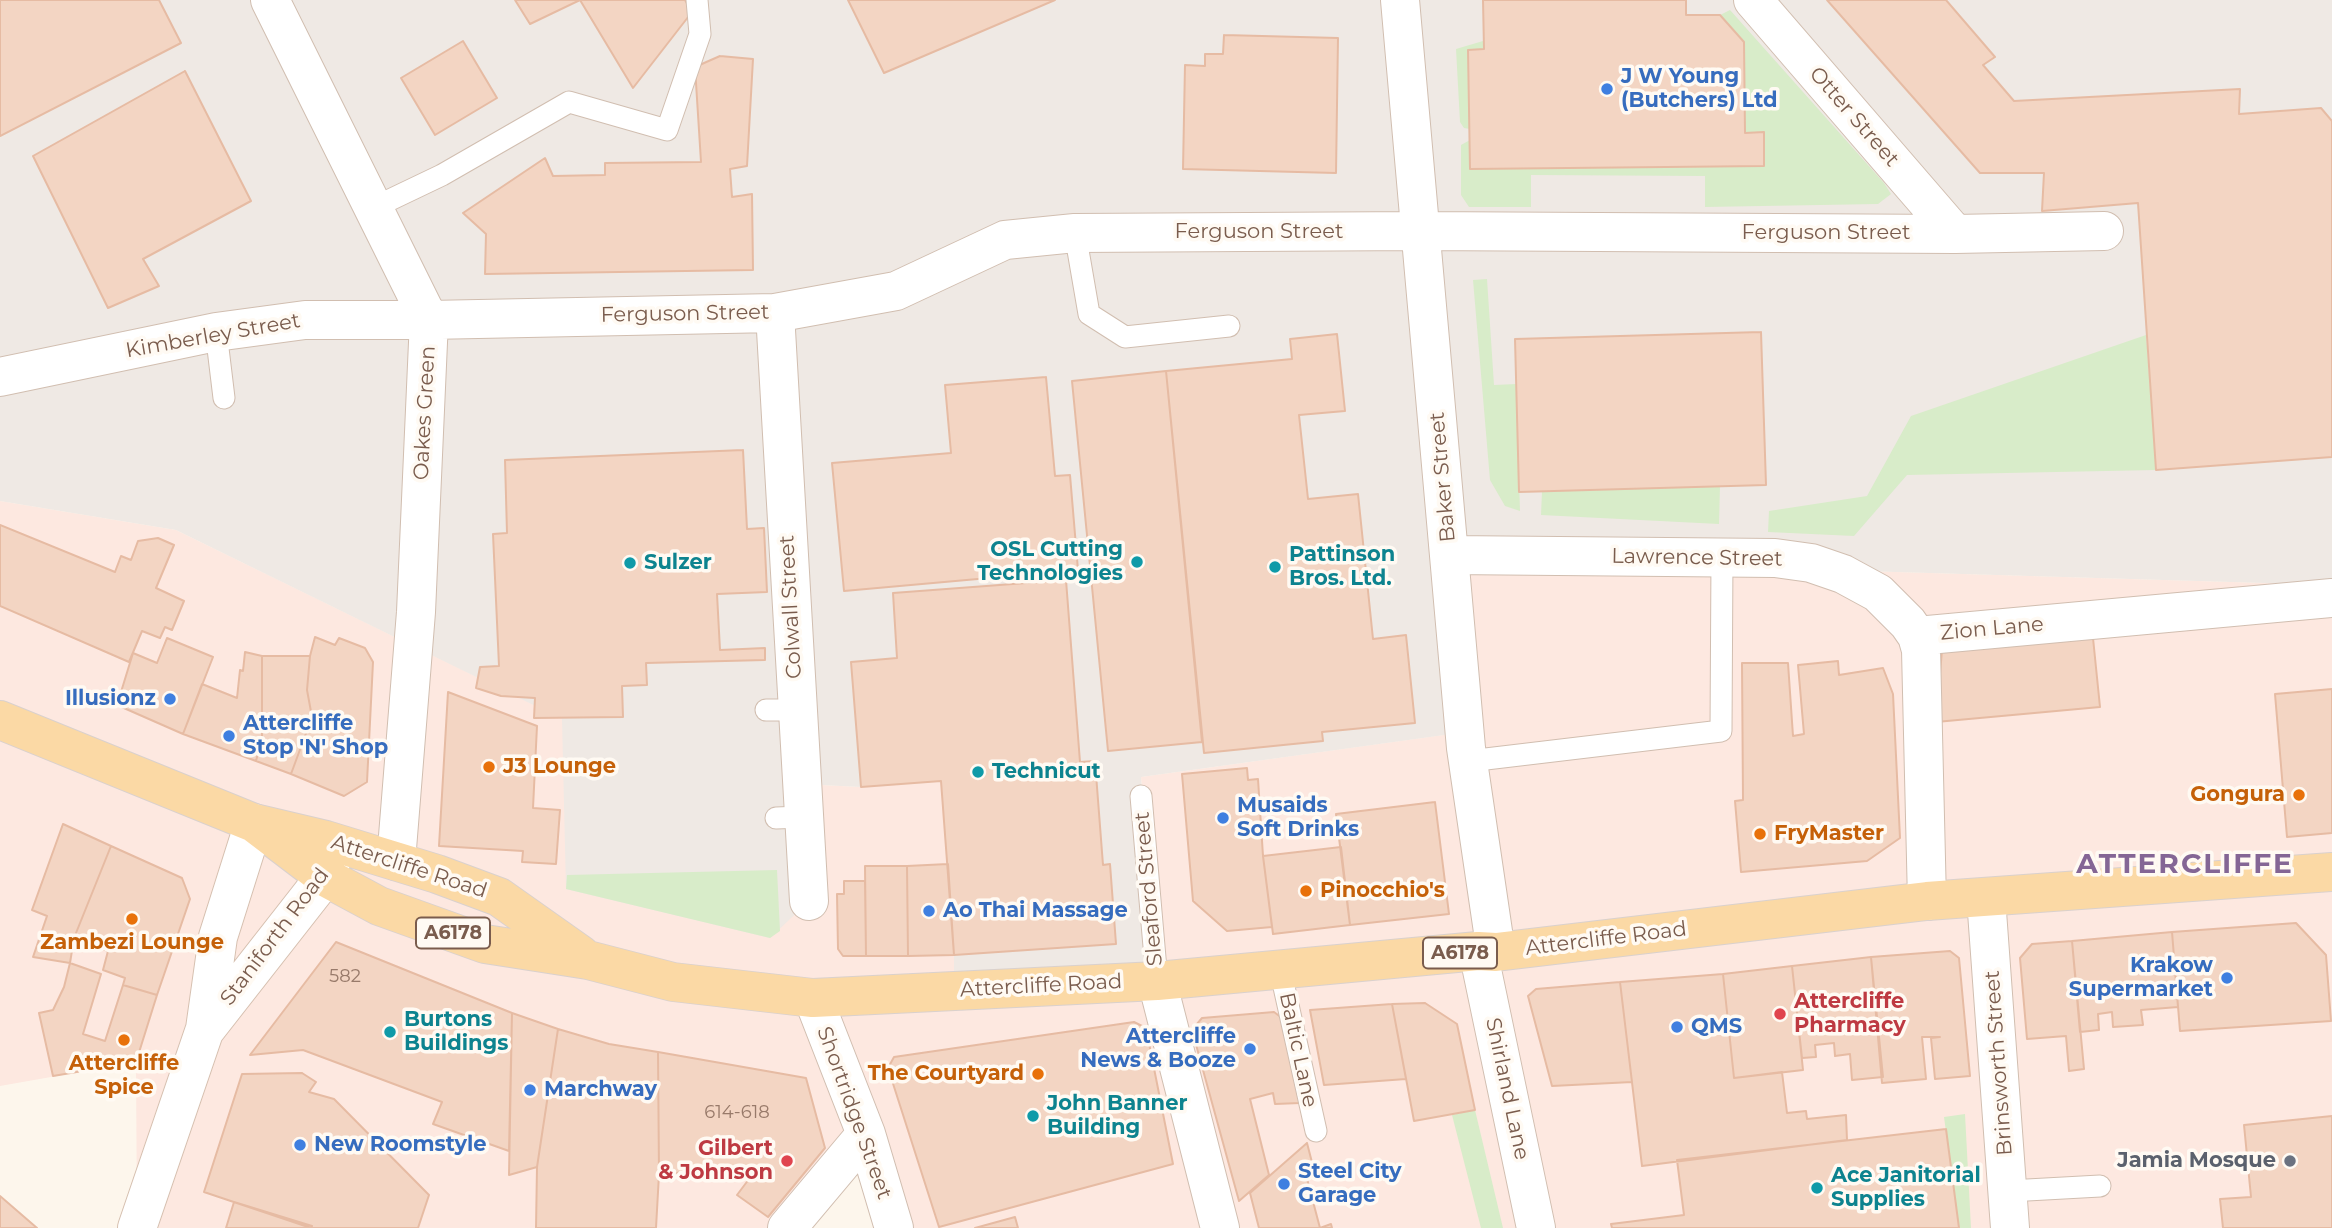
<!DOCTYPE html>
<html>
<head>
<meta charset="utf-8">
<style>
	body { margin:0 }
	canvas { display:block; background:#fdf6ec }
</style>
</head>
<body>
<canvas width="2332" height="1228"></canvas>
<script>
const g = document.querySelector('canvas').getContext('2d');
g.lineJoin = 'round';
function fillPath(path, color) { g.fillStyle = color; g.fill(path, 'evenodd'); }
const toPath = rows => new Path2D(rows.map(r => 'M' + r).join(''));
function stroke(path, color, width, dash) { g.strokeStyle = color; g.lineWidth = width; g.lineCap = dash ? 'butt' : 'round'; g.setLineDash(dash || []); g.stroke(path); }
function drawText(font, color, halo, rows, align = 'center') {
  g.font = font + ' Montserrat,sans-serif'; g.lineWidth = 7; g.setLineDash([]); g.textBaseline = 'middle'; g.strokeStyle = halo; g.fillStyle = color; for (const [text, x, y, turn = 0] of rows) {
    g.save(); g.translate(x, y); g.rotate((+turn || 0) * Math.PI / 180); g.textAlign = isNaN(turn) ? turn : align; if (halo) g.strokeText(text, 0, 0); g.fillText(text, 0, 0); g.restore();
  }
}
const commercial = toPath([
	[0,501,176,530,563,719,567,889,800,784,861,787,941,781,954,955,954,990,1157,981,1141,777,1465,732,1460,559,2332,585,2332,1228,894,1228,866,1135,787,1228,137,1228,136,1062,0,1086]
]);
const industrial = toPath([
	[0,0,2332,0,2332,585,1461,559,1466,732,1141,777,1157,981,954,991,954,955,941,781,861,787,801,784,809,901,770,938,566,889,562,719,176,530,0,501]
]);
const green = toPath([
	[1730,10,1884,183,1891,194,1878,204,1705,207,1705,176,1531,175,1531,207,1469,207,1461,195,1461,145,1470,140,1471,169,1764,166,1764,133,1745,133,1744,42,1720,15],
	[1483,41,1484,49,1468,50,1470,129,1464,128,1460,122,1456,49],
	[1487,279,1494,385,1516,384,1520,511,1505,506,1490,480,1473,280],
	[2146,335,2156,470,1907,475,1854,536,1768,532,1769,511,1867,496,1911,416],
	[1720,486,1719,524,1541,515,1542,491],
	[777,870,780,931,770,938,566,889,567,875],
	[1475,1110,1503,1228,1481,1228,1452,1115],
	[1965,1114,1971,1228,1959,1228,1944,1117]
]);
const building = toPath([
	[0,0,159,0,181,43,0,136,0,0],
	[515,0,685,0,692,12,633,88,580,0,530,24,515,0],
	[848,0,1055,0,884,73,848,0],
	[1483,0,1686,0,1686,15,1720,15,1744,42,1745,133,1764,132,1764,166,1470,169,1468,50,1484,49,1483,0],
	[1827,0,1946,0,1995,57,1983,65,2014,101,2240,89,2239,114,2321,108,2332,121,2332,457,2156,470,2138,203,2042,211,2044,173,1980,173,1827,0],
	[1224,35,1338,38,1336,173,1183,169,1185,65,1205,66,1205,54,1223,54,1224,35],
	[463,41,497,98,435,135,401,78,463,41],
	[720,56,753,59,747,166,730,169,732,197,752,194,753,270,485,274,486,234,463,213,545,158,553,176,605,175,605,163,701,162,695,67,720,56],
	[185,71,251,201,143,259,159,286,108,308,33,156,185,71],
	[1761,332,1766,485,1519,492,1515,339,1761,332],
	[1337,334,1345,411,1299,415,1308,499,1358,494,1373,639,1406,635,1415,723,1322,732,1323,741,1204,753,1166,371,1292,359,1290,339,1337,334],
	[1166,371,1202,742,1108,751,1072,381,1166,371],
	[1046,377,1055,476,1070,475,1078,570,844,591,832,463,951,453,945,385,1046,377],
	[743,450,747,529,764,528,767,592,717,594,720,650,765,648,765,660,646,663,647,685,622,686,623,717,534,718,535,698,501,696,476,688,480,667,499,666,493,534,507,533,505,460,743,450],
	[0,525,115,572,121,556,131,560,138,541,158,538,174,545,156,588,184,601,172,630,165,627,160,638,142,631,129,662,0,606,0,525],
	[1066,580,1080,762,1095,761,1103,865,1110,864,1116,944,954,955,941,781,861,787,851,662,897,658,893,593,1066,580],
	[315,637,335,645,339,638,365,648,373,662,367,782,344,796,291,774,312,717,307,690,310,656,315,637],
	[167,638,213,657,183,734,117,705,133,653,157,663,167,638],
	[2093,638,2100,707,1936,722,1942,650,2093,638],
	[245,652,262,656,262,738,256,761,183,734,202,684,237,698,240,670,243,671,245,652],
	[262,656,310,656,307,690,312,717,291,774,256,761,262,738,262,656],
	[1838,661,1839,675,1883,668,1893,694,1900,838,1867,861,1741,872,1735,801,1743,800,1742,663,1788,663,1793,736,1804,734,1798,665,1838,661],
	[2332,689,2332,833,2287,837,2275,694,2332,689],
	[448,692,537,726,533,808,560,810,556,864,522,862,523,851,439,846,448,692],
	[1247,768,1248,780,1258,779,1263,856,1272,927,1227,931,1193,901,1182,774,1247,768],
	[1435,802,1449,914,1350,925,1336,814,1435,802],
	[63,824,111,846,74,938,70,963,33,957,47,916,32,910,63,824],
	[111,846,182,878,190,899,157,995,123,985,125,978,103,970,108,951,74,938,111,846],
	[1341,847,1350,925,1273,934,1263,856,1341,847],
	[948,864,954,955,908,956,907,866,948,864],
	[865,866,907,866,908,956,866,956,865,866],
	[844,881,865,881,866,956,843,956,838,949,837,894,844,894,844,881],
	[2296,923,2326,955,2331,1021,2180,1031,2172,932,2296,923],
	[2172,932,2178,1007,2141,1010,2143,1025,2113,1027,2112,1012,2098,1014,2099,1030,2080,1032,2072,941,2172,932],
	[2072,941,2084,1069,2069,1071,2066,1036,2027,1039,2020,958,2032,944,2072,941],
	[336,942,512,1013,509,1151,433,1124,442,1102,303,1050,250,1055,336,942],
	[1950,951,1959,958,1970,1076,1935,1079,1931,1038,1940,1037,1922,1037,1926,1079,1882,1083,1871,957,1950,951],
	[1871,957,1883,1077,1852,1080,1850,1054,1835,1056,1834,1043,1815,1045,1816,1057,1802,1058,1792,966,1871,957],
	[70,963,101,974,83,1034,105,1041,123,985,157,995,136,1062,53,1076,39,1013,53,1010,64,987,70,963],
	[1792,966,1803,1070,1734,1078,1723,974,1792,966],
	[1723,974,1734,1078,1782,1072,1787,1113,1806,1111,1807,1119,1846,1115,1847,1140,1642,1166,1620,982,1723,974],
	[1620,982,1632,1082,1552,1086,1528,996,1536,989,1620,982],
	[1425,1003,1457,1024,1475,1110,1414,1121,1392,1004,1425,1003],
	[1392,1004,1406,1079,1324,1085,1310,1010,1392,1004],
	[1274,1012,1282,1018,1300,1103,1275,1104,1273,1093,1250,1099,1269,1175,1239,1201,1192,1030,1202,1018,1274,1012],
	[512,1013,558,1029,537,1167,509,1175,512,1013],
	[1134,1022,1146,1028,1173,1164,939,1227,888,1068,894,1057,1134,1022],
	[558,1029,609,1044,658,1052,659,1174,656,1228,536,1228,537,1167,558,1029],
	[658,1052,806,1078,825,1148,768,1217,737,1195,758,1167,659,1174,658,1052],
	[302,1073,316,1082,309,1092,334,1099,429,1195,418,1228,311,1228,204,1192,242,1074,302,1073],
	[2332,1116,2332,1228,2223,1228,2220,1199,2251,1197,2244,1125,2332,1116],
	[1946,1129,1959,1228,1612,1228,1611,1224,1684,1215,1677,1160,1946,1129],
	[1307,1143,1315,1174,1306,1175,1320,1228,1331,1224,1332,1228,1259,1228,1250,1193,1307,1143],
	[0,1196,37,1228,0,1228,0,1196],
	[234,1202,312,1226,311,1228,226,1228,234,1202],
	[1015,1217,1018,1228,975,1228,1015,1217]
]);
const lane = toPath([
	[373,208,442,175,569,102,667,130,700,34,697,0],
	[1075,233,1089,314,1125,337,1229,326],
	[216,332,224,398],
	[766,710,797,710],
	[1469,761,1721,731,1722,557],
	[1141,796,1157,981],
	[776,818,802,817],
	[1280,969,1316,1131],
	[2009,1191,2100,1186]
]);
const street = toPath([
	[270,0,429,320,416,612,396,861],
	[1400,0,1466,748,1496,952],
	[1753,0,1955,234],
	[775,313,809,901],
	[0,377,216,332,305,320,429,320,775,313,896,291,1005,240,1075,233,1419,231,1955,234,2104,231],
	[1450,555,1775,558,1811,563,1843,574,1878,593,1908,623,1917,636,1921,650,1927,901],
	[1917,636,2332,598],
	[1986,898,2010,1228],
	[1478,951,1536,1228],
	[1157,981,1220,1228],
	[813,998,866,1134,894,1228],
	[787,1228,866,1134]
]);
const secondary = toPath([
	[206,1029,325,877,331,862,327,845],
	[137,1228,205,1029,218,937,254,823]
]);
const primary = toPath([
	[0,720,254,823,326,840,437,874,499,897,581,955],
	[254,823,325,877,379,906,485,944,588,960,673,982,813,998,1157,981,1478,951,1496,952,1927,901,2332,872]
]);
const markers = [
	[1607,89,7,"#3f7fe0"],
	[1137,562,7,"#0f9aa8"],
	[630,563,7,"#0f9aa8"],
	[1275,567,7,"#0f9aa8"],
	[170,699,7,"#3f7fe0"],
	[229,736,7,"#3f7fe0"],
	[489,767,7,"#e8710a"],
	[978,772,7,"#0f9aa8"],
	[2299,795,7,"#e8710a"],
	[1223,818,7,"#3f7fe0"],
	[1760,834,7,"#e8710a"],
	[1306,891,7,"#e8710a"],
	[929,911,7,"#3f7fe0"],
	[132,919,7,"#e8710a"],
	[2227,978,7,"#3f7fe0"],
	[1780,1014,7,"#e0444e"],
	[1677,1027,7,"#3f7fe0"],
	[390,1032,7,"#0f9aa8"],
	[124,1040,7,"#e8710a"],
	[1250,1049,7,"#3f7fe0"],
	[1038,1074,7,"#e8710a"],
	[530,1090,7,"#3f7fe0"],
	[1033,1116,7,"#0f9aa8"],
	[300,1145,7,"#3f7fe0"],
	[787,1161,7,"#e0444e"],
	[2290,1161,7,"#6b7280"],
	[1284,1184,7,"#3f7fe0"],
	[1817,1188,7,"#0f9aa8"]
];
const numberNames = [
	["582",345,977],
	["614-618",737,1113]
];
const shields = [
	[453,933,74],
	[1460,953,74]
];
const shieldNames = [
	["A6178",453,933],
	["A6178",1460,953]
];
const shopNames = [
	["J W Young",1621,77],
	["(Butchers) Ltd",1621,101],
	["Illusionz",156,699,"right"],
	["Attercliffe",243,724],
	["Stop 'N' Shop",243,748],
	["Musaids",1237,806],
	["Soft Drinks",1237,830],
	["Ao Thai Massage",943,911],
	["Krakow",2213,966,"right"],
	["Supermarket",2213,990,"right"],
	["QMS",1691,1027],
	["Attercliffe",1236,1037,"right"],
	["News & Booze",1236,1061,"right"],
	["Marchway",544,1090],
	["New Roomstyle",314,1145],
	["Steel City",1298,1172],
	["Garage",1298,1196]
];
const streetNames = [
	["Otter Street",1854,117,49],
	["Ferguson Street",1259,232],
	["Ferguson Street",1826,233],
	["Ferguson Street",685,314,-1],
	["Kimberley Street",213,336,-10],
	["Oakes Green",425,413,-87],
	["Baker Street",1443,477,-95],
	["Lawrence Street",1697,558,1],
	["Colwall Street",791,607,-93],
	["Zion Lane",1992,629,-5],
	["Attercliffe Road",409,867,18],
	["Sleaford Street",1149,889,-95],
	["Staniforth Road",275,937,-53],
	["Attercliffe Road",1606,939,-7],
	["Attercliffe Road",1041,986,-3],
	["Baltic Lane",1298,1050,78],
	["Brinsworth Street",1999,1063,-94],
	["Shirland Lane",1507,1089,78],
	["Shortridge Street",854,1113,70]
];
const cultureNames = [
	["OSL Cutting",1123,550,"right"],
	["Technologies",1123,574,"right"],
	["Pattinson",1289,555],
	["Bros. Ltd.",1289,579],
	["Sulzer",644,563],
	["Technicut",992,772],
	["Burtons",404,1020],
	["Buildings",404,1044],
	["John Banner",1047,1104],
	["Building",1047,1128],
	["Ace Janitorial",1831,1176],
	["Supplies",1831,1200]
];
const foodNames = [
	["J3 Lounge",503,767],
	["Gongura",2285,795,"right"],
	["FryMaster",1774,834],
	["Pinocchio's",1320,891],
	["Zambezi Lounge",132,943,"center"],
	["Attercliffe",124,1064,"center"],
	["Spice",124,1088,"center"],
	["The Courtyard",1024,1074,"right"]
];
const healthNames = [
	["Attercliffe",1794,1002],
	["Pharmacy",1794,1026],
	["Gilbert",773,1149,"right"],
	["& Johnson",773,1173,"right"]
];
const worshipNames = [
	["Jamia Mosque",2276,1161]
];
const districtNames = [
	["ATTERCLIFFE",2185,865]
];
fillPath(commercial, '#fde8e0');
fillPath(industrial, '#efe9e4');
fillPath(green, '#d8ecc9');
fillPath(building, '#f3d5c3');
stroke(building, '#e6bba3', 2);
stroke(lane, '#d1beb0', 23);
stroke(street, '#d1beb0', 40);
stroke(secondary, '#d6c0b0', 40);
stroke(primary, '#dad1cd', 40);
stroke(lane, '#fff', 21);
stroke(street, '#fff', 38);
stroke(secondary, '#fff', 38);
stroke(primary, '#fbd9a5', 38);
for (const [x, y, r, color] of markers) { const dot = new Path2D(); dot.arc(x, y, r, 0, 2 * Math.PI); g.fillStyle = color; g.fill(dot); stroke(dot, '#fffaf3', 2.5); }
drawText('18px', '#987a6a', null, numberNames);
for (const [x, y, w] of shields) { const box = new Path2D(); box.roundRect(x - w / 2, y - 15.5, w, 31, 5); g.fillStyle = '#fffaf3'; g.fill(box); stroke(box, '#7a5c4d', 2); }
drawText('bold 19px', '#7a5c4d', null, shieldNames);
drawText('bold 21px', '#366cbe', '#fffaf3', shopNames, 'left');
drawText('21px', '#7a5c4d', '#fffaf3', streetNames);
drawText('bold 21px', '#0d838f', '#fffaf3', cultureNames, 'left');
drawText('bold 21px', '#c56008', '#fffaf3', foodNames, 'left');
drawText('bold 21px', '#be3a42', '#fffaf3', healthNames, 'left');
drawText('bold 21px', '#5b616d', '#fffaf3', worshipNames, 'right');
g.letterSpacing = '2px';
drawText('bold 28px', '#846695', '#fffaf3', districtNames);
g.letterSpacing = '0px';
</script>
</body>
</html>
